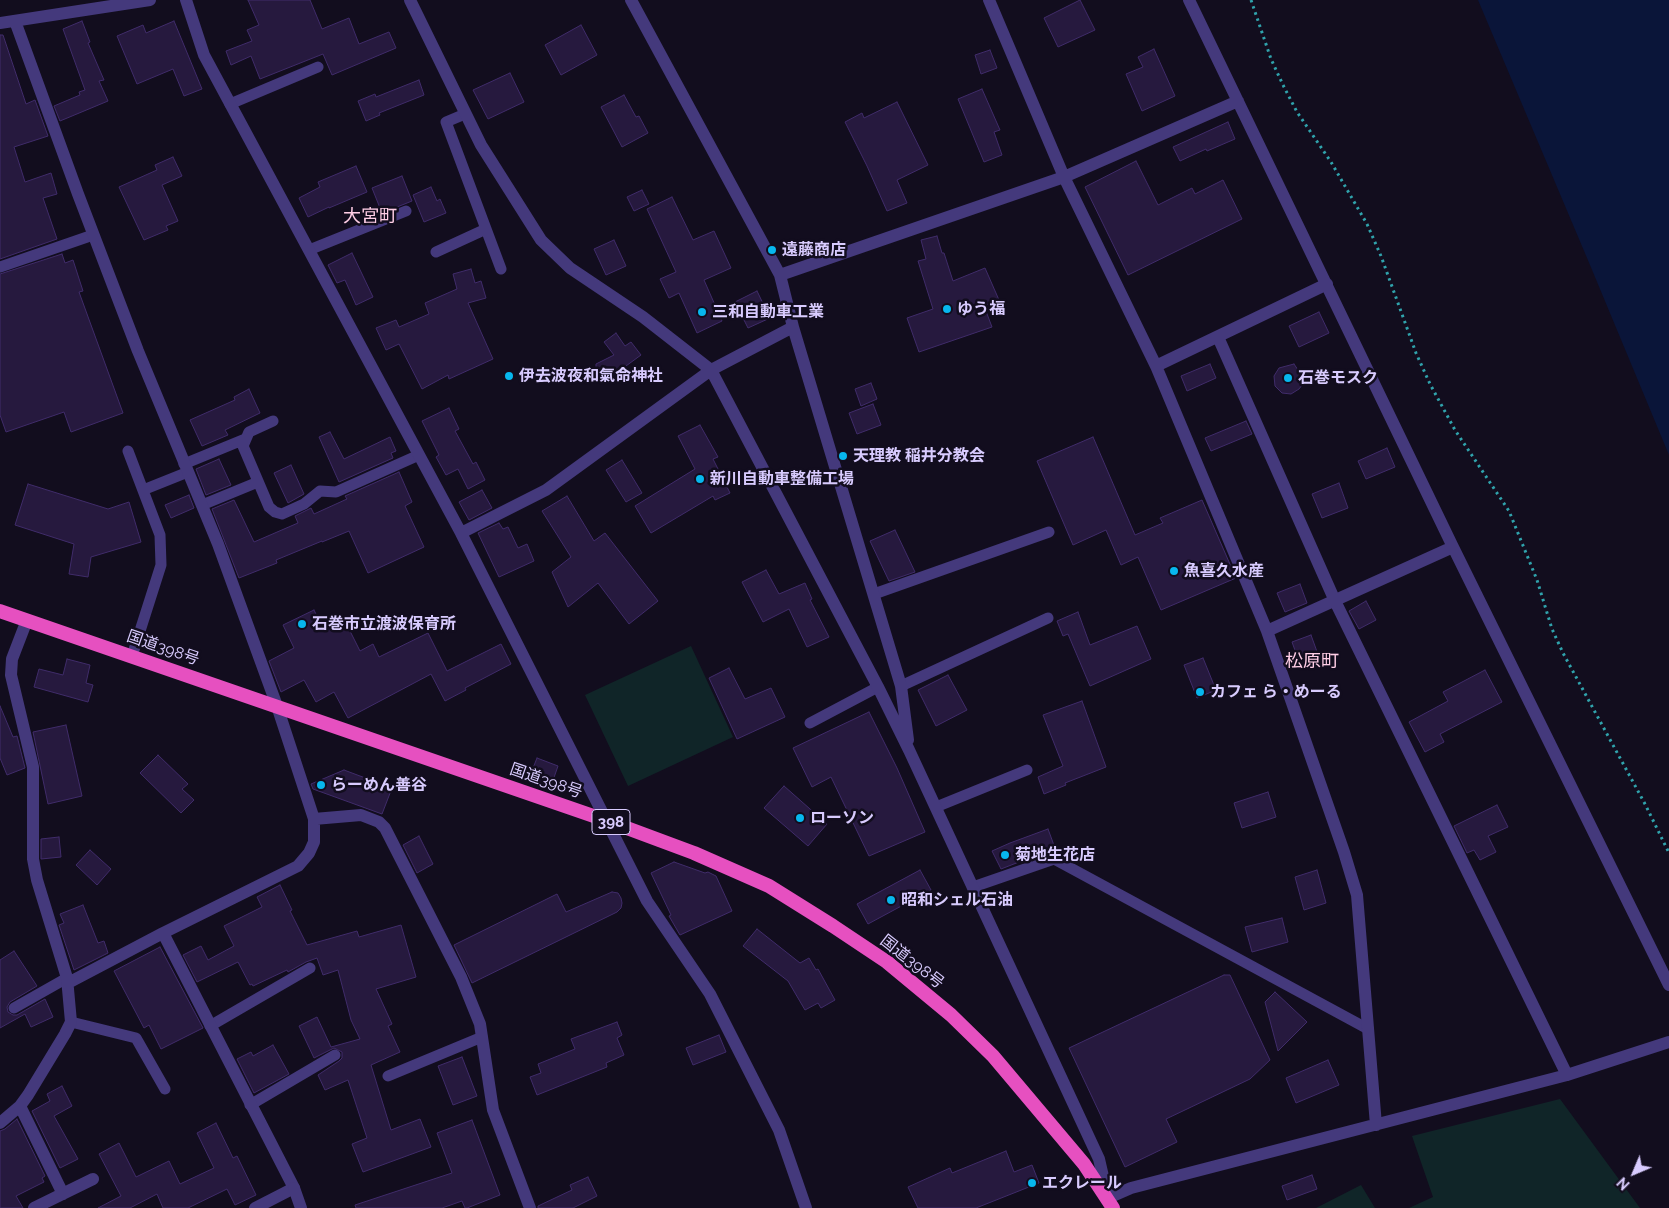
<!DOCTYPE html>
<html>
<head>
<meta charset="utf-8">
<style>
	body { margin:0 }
	#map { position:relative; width:1669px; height:1208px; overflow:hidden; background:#120d1e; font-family:Raleway,sans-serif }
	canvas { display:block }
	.north { position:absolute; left:1609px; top:1148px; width:50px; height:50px; -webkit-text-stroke:4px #120d1e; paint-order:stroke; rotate:225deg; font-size:14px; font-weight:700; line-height:20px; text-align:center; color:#d8cbfe }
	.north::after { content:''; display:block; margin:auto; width:18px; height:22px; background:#d8cbfe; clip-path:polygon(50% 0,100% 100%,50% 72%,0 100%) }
</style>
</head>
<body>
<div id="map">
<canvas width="1669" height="1208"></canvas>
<div class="north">N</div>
</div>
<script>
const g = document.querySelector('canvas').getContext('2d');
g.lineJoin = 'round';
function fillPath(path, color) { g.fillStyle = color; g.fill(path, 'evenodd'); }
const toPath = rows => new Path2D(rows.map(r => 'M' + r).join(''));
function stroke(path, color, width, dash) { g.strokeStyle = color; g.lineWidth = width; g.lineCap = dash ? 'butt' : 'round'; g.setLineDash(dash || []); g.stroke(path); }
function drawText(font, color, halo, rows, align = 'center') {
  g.font = font + ' Raleway,"Noto Sans JP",sans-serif'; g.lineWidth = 5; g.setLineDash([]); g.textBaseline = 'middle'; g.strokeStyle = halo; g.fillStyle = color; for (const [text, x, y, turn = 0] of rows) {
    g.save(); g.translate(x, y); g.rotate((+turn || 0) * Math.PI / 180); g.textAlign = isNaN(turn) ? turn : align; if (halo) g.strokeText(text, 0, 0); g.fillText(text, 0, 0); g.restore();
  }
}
const green = toPath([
	[691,646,733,737,628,786,585,695],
	[1560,1099,1640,1208,1409,1208,1433,1197,1412,1136],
	[1361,1185,1375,1208,1316,1208]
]);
const water = toPath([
	[1478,0,1669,0,1669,455,1590,265]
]);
const building = toPath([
	[248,0,310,0,322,29,349,18,359,44,389,32,396,48,332,75,323,54,260,79,251,56,231,65,226,51,252,41,247,30,259,25,248,0],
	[1080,0,1095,30,1058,47,1044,18,1080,0],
	[82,21,90,42,88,43,104,80,99,81,108,101,60,121,54,106,80,95,79,92,85,90,63,29,82,21],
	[174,21,202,89,184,96,173,69,137,84,117,36,143,25,146,33,174,21],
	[581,25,597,55,561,75,545,45,581,25],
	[0,35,3,35,26,104,35,100,48,136,14,147,25,182,51,173,57,194,43,198,57,239,0,259,0,35],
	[1154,49,1175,96,1142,111,1126,74,1143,67,1138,57,1154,49],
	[990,50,997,68,981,74,975,55,990,50],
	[510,73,524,102,488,119,473,90,510,73],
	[419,80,424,95,379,113,380,115,366,121,358,101,375,94,376,97,419,80],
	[982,89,1000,130,994,132,1002,155,984,162,958,99,982,89],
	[624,95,636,117,639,116,648,133,622,147,601,107,624,95],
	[897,102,928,165,897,180,907,203,887,211,867,166,845,122,862,113,864,118,897,102],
	[1228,122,1235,139,1207,151,1206,149,1180,161,1173,147,1228,122],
	[173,157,182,176,162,185,178,221,166,226,168,230,144,240,119,187,157,170,155,165,173,157],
	[1136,161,1158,205,1192,188,1195,194,1223,180,1242,219,1128,275,1085,187,1136,161],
	[356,166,367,192,329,208,329,207,308,217,299,198,320,187,318,182,356,166],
	[402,176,412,201,382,213,372,188,402,176],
	[431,187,437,201,440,199,446,213,424,222,413,195,431,187],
	[642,190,649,204,634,211,627,197,642,190],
	[672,197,693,240,714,231,731,268,704,280,722,321,697,333,679,293,669,298,660,279,676,272,647,209,672,197],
	[937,236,942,253,944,253,953,281,985,268,999,300,984,306,992,327,919,352,907,318,933,309,918,261,926,259,921,240,937,236],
	[614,240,626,266,606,275,594,249,614,240],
	[352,253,373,297,356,305,345,280,337,283,328,265,352,253],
	[62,254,65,263,73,260,83,291,79,292,123,413,71,432,64,412,6,432,0,415,0,274,62,254],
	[471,269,475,283,481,281,486,298,468,303,493,359,449,379,448,375,422,389,399,344,386,350,376,328,396,320,399,327,429,314,425,303,457,289,453,274,471,269],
	[757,291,770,318,748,328,735,302,757,291],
	[1319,312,1329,333,1299,347,1289,326,1319,312],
	[616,333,625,346,631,342,641,355,615,374,601,380,596,370,596,364,614,355,604,342,616,333],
	[1210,364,1216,378,1187,391,1181,376,1210,364],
	[1294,364,1302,376,1302,385,1299,389,1291,394,1282,393,1275,386,1274,376,1279,368,1294,364],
	[871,383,877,399,861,406,855,389,871,383],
	[249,389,260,413,225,430,228,435,202,446,190,420,235,400,234,397,249,389],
	[873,404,881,425,857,434,849,413,873,404],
	[449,408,459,429,455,431,473,464,476,462,485,480,468,489,458,469,446,475,436,457,439,455,422,421,449,408],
	[1246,421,1252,434,1211,451,1205,438,1246,421],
	[700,425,718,457,713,459,730,493,715,500,713,496,651,533,635,506,695,469,678,436,700,425],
	[330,432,344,459,390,437,396,451,391,453,393,458,339,482,319,437,330,432],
	[1093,437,1135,535,1163,523,1160,518,1202,500,1236,578,1161,610,1138,557,1121,565,1106,530,1073,545,1037,461,1093,437],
	[1387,448,1395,467,1366,479,1358,461,1387,448],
	[219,459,231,485,206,495,196,469,219,459],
	[622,460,642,493,626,502,606,470,622,460],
	[291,465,304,494,288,503,274,473,291,465],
	[399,472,412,502,405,506,424,547,368,573,349,531,322,542,322,541,276,560,277,563,239,578,212,509,234,500,254,542,298,523,295,516,311,508,314,514,347,499,345,496,399,472],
	[1339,483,1348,508,1322,518,1312,494,1339,483],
	[28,484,108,509,129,502,141,542,91,557,88,577,69,574,74,544,15,525,28,484],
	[482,490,492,508,469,520,459,502,482,490],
	[189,495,194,508,171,518,165,505,189,495],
	[567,496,594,541,605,533,658,601,629,624,598,583,568,607,552,572,571,557,542,511,567,496],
	[499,523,503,529,508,527,518,548,527,544,534,561,499,577,478,533,499,523],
	[895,530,915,572,889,581,870,541,895,530],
	[766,570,779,594,805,583,812,599,810,600,829,637,807,647,789,609,763,622,742,582,766,570],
	[1300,584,1307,603,1285,612,1277,593,1300,584],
	[1366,601,1376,620,1359,629,1349,611,1366,601],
	[314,610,323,629,344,619,360,651,373,644,379,657,428,633,447,671,501,644,511,664,465,688,466,690,445,701,431,674,348,718,334,692,316,702,304,680,281,692,269,661,294,648,283,625,314,610],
	[1078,612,1090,645,1137,626,1151,659,1090,686,1068,634,1063,636,1057,621,1078,612],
	[1311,635,1320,660,1301,667,1292,642,1311,635],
	[1203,658,1216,690,1197,698,1184,665,1203,658],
	[67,659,90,665,86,683,93,685,88,702,34,687,39,669,63,675,67,659],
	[729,668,745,699,771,688,785,717,737,739,709,678,729,668],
	[1485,670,1502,702,1440,734,1444,742,1425,752,1409,722,1448,701,1443,692,1485,670],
	[948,675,967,710,936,726,918,690,948,675],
	[1082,701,1106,767,1065,783,1066,785,1044,794,1038,777,1063,766,1043,715,1082,701],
	[0,706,13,737,17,736,25,768,7,775,0,758,0,706],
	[869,712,897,768,925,832,869,856,831,777,812,787,793,748,869,712],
	[66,725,82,796,48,804,33,732,66,725],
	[158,755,188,784,182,789,194,800,181,813,140,773,158,755],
	[537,758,558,766,550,789,528,781,537,758],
	[344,770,392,788,382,814,313,789,311,784,344,770],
	[784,786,827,824,808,846,764,808,784,786],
	[1268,792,1276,817,1242,828,1234,803,1268,792],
	[1497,805,1508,827,1488,836,1496,852,1480,860,1474,850,1467,853,1454,826,1497,805],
	[1048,829,1055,848,1001,869,992,851,1010,843,1048,829],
	[419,836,433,864,417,873,403,845,419,836],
	[59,837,61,857,41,859,41,839,59,837],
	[90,850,111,869,97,885,76,865,90,850],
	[674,862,705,873,708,872,716,876,732,911,680,935,669,916,671,915,651,873,674,862],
	[920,870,931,890,868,924,857,904,920,870],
	[1317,870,1326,903,1304,910,1295,877,1317,870],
	[280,885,292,910,290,911,307,945,357,931,359,937,401,925,416,977,376,989,392,1024,388,1026,400,1052,371,1065,391,1130,420,1119,431,1147,363,1172,352,1144,367,1138,348,1080,325,1090,318,1075,339,1061,342,1058,342,1052,334,1048,314,1058,299,1026,317,1017,331,1047,360,1039,351,1020,338,970,323,975,317,958,306,962,288,972,287,970,253,986,252,984,250,985,238,962,197,982,183,955,201,946,208,960,234,946,224,926,262,907,257,897,280,885],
	[612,892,618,893,621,898,622,903,621,908,617,912,472,983,454,945,557,894,566,912,612,892],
	[83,905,98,943,104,941,108,953,74,970,59,925,64,923,60,914,83,905],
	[1282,918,1288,942,1252,952,1245,927,1282,918],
	[757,929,800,963,809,958,816,970,818,969,835,1000,821,1008,818,1003,805,1010,788,981,743,946,757,929],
	[160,947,203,1028,161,1049,149,1025,144,1028,114,971,160,947],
	[14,951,37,986,10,1002,7,1007,8,1012,13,1015,17,1015,45,999,53,1017,31,1027,25,1014,0,1028,0,960,14,951],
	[1224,975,1230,975,1270,1060,1250,1079,1166,1119,1177,1142,1125,1167,1069,1048,1224,975],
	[1275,992,1307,1022,1278,1051,1265,1002,1275,992],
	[617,1022,622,1035,617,1038,624,1055,606,1063,607,1067,537,1095,530,1077,541,1073,538,1064,575,1049,571,1039,617,1022],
	[719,1035,726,1052,693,1065,686,1048,719,1035],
	[273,1045,289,1074,254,1093,237,1059,251,1052,253,1056,273,1045],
	[462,1057,477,1096,453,1105,438,1066,462,1057],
	[1328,1060,1339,1085,1296,1103,1286,1078,1328,1060],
	[62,1086,72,1106,54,1116,78,1159,60,1168,32,1111,50,1101,47,1094,62,1086],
	[17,1119,45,1176,42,1178,44,1182,16,1196,23,1208,0,1208,0,1131,5,1129,17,1119],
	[472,1120,500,1195,467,1208,465,1208,462,1201,442,1208,356,1208,355,1205,452,1173,437,1133,472,1120],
	[216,1123,233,1158,237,1156,256,1195,235,1205,227,1189,188,1208,163,1208,157,1194,130,1208,98,1208,121,1196,99,1154,119,1143,136,1177,169,1161,180,1184,214,1168,197,1133,216,1123],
	[1006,1151,1014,1172,1032,1165,1039,1183,976,1208,918,1208,908,1187,950,1168,952,1173,1006,1151],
	[1312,1175,1317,1189,1287,1200,1282,1186,1312,1175],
	[588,1177,597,1196,573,1208,538,1208,538,1206,572,1190,570,1185,588,1177]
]);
const path = toPath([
	[1251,0,1271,59,1283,85,1297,112,1331,162,1367,224,1381,256,1416,353,1430,384,1455,430,1509,511,1537,580,1552,629,1563,653,1645,804,1669,853]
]);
const service = toPath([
	[230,104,318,67],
	[465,114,446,122,501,269],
	[309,250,406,211],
	[436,252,486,229],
	[0,267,93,235],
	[273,421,249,432,243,446,269,507,275,512,282,514,304,504,320,491,336,492,419,455],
	[128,451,160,535,161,565,132,656],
	[184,464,245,439],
	[143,490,188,472],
	[202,505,258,482],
	[874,594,1049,532],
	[901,686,1048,618],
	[810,723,878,687],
	[936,807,1027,770],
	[973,887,1054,859,1368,1029],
	[14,1008,67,978],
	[71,1022,136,1038,165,1089],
	[210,1026,310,968],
	[388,1076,482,1037],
	[250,1105,335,1055]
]);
const minor = toPath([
	[186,0,204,55,461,533,647,901,710,994,779,1130,806,1208],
	[410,0,481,145,541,240,570,268,643,317,711,370,878,687,909,750,1099,1159,1108,1198,1131,1188,1567,1075,1669,1042],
	[631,0,780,275,793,327,901,686,908,740],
	[989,0,1064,177,1156,366,1267,631,1344,852,1357,895,1376,1125],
	[1189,0,1453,547,1669,985],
	[15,21,78,194,138,351,218,544,277,706,314,819,314,842,309,853,298,866,163,933,68,983],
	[0,23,150,0],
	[780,275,1064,177,1238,101],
	[1218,337,1335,601,1567,1075],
	[1156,366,1327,284],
	[461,533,546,490,711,370,793,327],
	[1267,631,1453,547],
	[314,819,361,815,379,822,385,828,461,977,480,1024,493,1110,530,1208],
	[163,933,294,1188,255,1208],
	[20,1106,63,1194],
	[0,1123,20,1106,28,1095,65,1034,71,1022,67,978,37,880,33,859,33,767,11,675,12,659,27,620],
	[34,1208,93,1179]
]);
const tertiary = toPath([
	[294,1188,301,1208]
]);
const trunk = toPath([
	[0,611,608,821,694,853,769,886,833,926,887,962,951,1015,993,1056,1084,1164,1113,1208]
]);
const markers = [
	[772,250,5,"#07b7ee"],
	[947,309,5,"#07b7ee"],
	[702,312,5,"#07b7ee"],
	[509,376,5,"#07b7ee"],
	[1288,378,5,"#07b7ee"],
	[843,456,5,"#07b7ee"],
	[700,479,5,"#07b7ee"],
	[1174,571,5,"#07b7ee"],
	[302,624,5,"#07b7ee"],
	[1200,692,5,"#07b7ee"],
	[321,785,5,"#07b7ee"],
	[800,818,5,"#07b7ee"],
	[1005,855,5,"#07b7ee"],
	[891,900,5,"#07b7ee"],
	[1032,1183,5,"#07b7ee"]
];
const shields = [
	[611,822,38]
];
const shieldNames = [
	["398",611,822]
];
const poiNames = [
	["遠藤商店",782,250],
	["ゆう福",957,309],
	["三和自動車工業",712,312],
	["伊去波夜和氣命神社",519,376],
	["石巻モスク",1298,378],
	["天理教 稲井分教会",853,456],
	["新川自動車整備工場",710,479],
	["魚喜久水産",1184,571],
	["石巻市立渡波保育所",312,624],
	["カフェ ら・めーる",1210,692],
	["らーめん善谷",331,785],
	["ローソン",810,818],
	["菊地生花店",1015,855],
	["昭和シェル石油",901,900],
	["エクレール",1042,1183]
];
const streetNames = [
	["国道398号",163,648,19],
	["国道398号",546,781,19],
	["国道398号",912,962,38]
];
const neighbourhoodNames = [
	["大宮町",370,217],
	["松原町",1312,662]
];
fillPath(green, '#102528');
fillPath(water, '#0a1539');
fillPath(building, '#26193e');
stroke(building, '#402c6a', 1);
stroke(path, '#30a3ac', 3, [2.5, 4]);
stroke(service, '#44397c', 11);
stroke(minor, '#44397c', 12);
stroke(tertiary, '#44397c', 12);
stroke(trunk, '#e650c0', 14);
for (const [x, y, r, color] of markers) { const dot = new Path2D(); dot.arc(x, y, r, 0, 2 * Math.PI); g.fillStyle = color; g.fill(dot); stroke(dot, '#120d1e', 2); }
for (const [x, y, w] of shields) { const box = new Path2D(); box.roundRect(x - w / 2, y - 12.5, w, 25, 4); g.fillStyle = '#120d1e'; g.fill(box); stroke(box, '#d8cbfe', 1); }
drawText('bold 15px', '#d8cbfe', null, shieldNames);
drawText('bold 16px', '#d8cbfe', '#120d1e', poiNames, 'left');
drawText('16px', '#d8cbfe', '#120d1e', streetNames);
drawText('18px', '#fecde5', '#120d1e', neighbourhoodNames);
</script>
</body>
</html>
